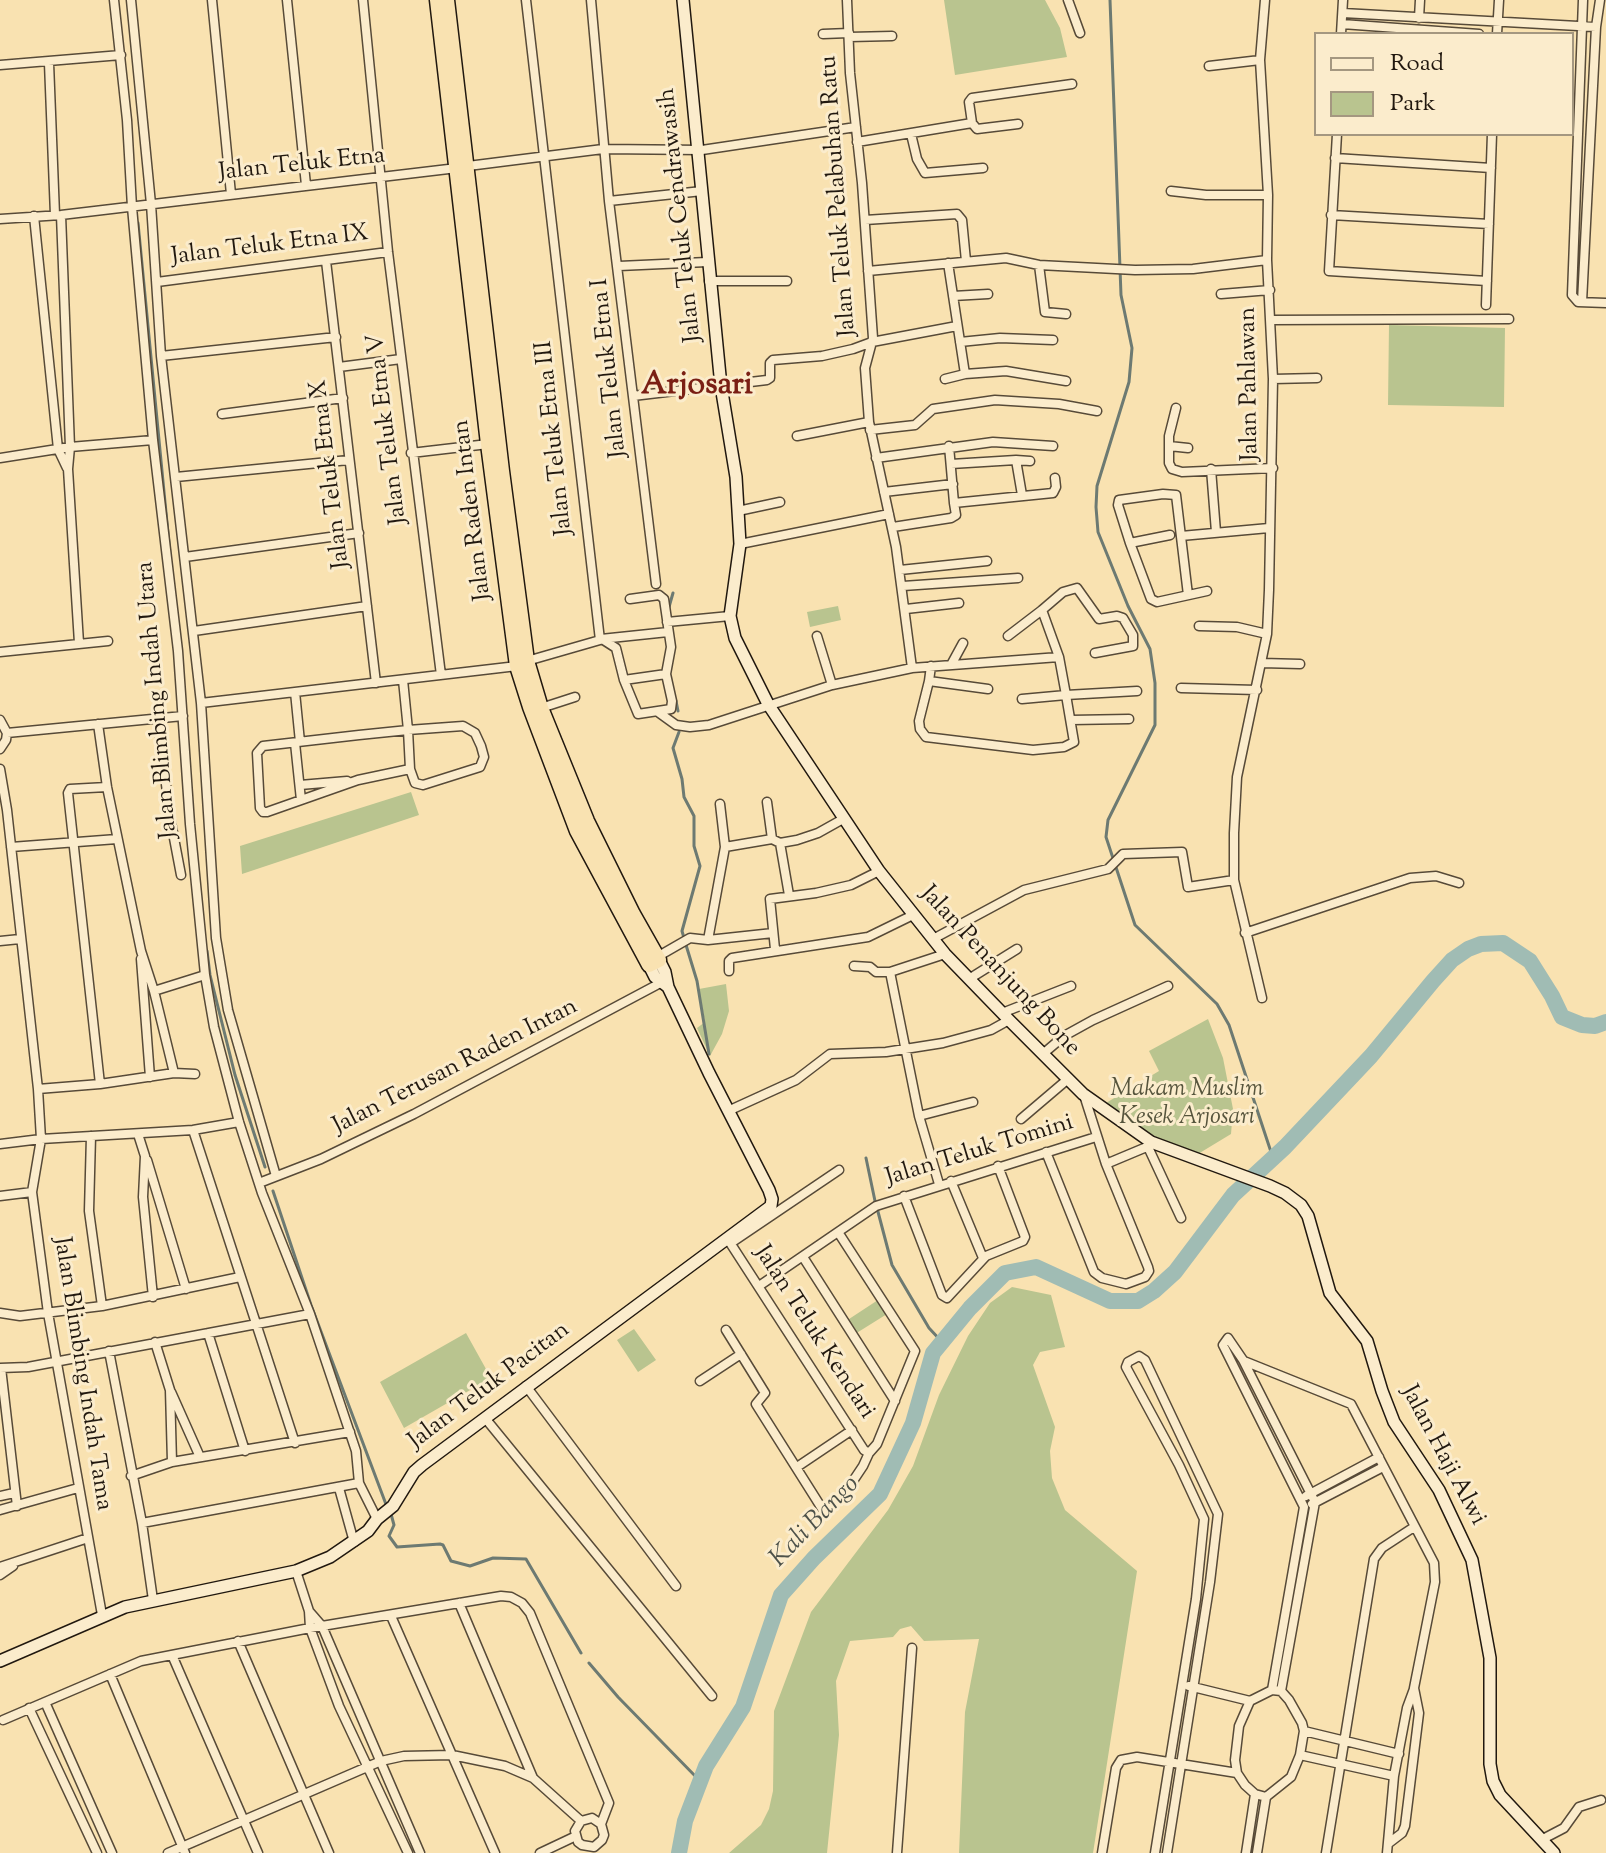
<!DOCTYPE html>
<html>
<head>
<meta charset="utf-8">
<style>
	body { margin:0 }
	#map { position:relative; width:1606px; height:1853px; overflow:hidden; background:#f9e2b1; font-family:"Sorts Mill Goudy",serif }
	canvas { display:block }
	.legend { position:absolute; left:1314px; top:32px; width:260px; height:104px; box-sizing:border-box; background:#fbeccc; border:2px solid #a49780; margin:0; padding:10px 14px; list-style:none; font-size:24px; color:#21180f }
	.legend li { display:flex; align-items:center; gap:16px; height:40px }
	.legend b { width:40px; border:2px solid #a49780 }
</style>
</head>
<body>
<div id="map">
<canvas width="1606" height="1853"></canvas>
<ul class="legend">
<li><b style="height:10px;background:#fbeccc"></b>Road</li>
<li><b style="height:22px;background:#b9c48f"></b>Park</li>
</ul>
</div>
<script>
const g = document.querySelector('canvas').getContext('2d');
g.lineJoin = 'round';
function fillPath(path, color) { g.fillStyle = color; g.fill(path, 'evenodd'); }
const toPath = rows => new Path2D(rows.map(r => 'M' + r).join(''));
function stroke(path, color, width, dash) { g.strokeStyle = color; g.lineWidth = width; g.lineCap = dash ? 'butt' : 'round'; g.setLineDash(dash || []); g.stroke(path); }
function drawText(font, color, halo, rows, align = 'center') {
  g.font = font + ' "Sorts Mill Goudy",serif'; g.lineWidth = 6; g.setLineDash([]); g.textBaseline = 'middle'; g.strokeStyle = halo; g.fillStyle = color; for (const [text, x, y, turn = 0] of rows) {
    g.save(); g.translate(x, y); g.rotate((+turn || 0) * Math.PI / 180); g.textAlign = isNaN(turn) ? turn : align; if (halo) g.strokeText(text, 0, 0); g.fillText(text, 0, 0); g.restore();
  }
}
const green = toPath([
	[944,0,1045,0,1060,28,1067,57,955,75],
	[1389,325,1505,328,1504,407,1388,405],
	[838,606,841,620,810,627,807,612],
	[411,792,419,815,242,874,240,846],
	[726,984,729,1011,722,1034,710,1056,697,1028,705,1022,699,989],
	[1208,1019,1223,1058,1233,1109,1231,1134,1198,1154,1160,1140,1106,1103,1159,1071,1149,1051],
	[1012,1287,1051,1295,1065,1347,1040,1352,1033,1365,1055,1427,1050,1451,1052,1478,1065,1510,1137,1571,1093,1853,959,1853,965,1712,979,1639,924,1641,911,1626,900,1629,893,1637,850,1641,836,1681,839,1735,827,1853,729,1853,761,1825,769,1809,773,1791,774,1711,811,1612,888,1510,913,1466,939,1395,968,1336,990,1303],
	[878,1300,887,1314,855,1334,846,1321],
	[634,1329,656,1360,638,1372,617,1340],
	[466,1333,491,1378,404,1428,380,1382]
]);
const stream = toPath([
	[1110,0,1121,295,1132,348,1129,382,1097,486,1096,507,1098,532,1128,606,1150,649,1155,683,1155,725,1108,820,1106,837,1135,925,1217,1004,1229,1025,1273,1158],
	[138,223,170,554],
	[669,607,673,593],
	[671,666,673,650],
	[676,701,678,711],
	[679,732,673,748,682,779,684,797,694,816,694,846,700,866,682,931,684,938],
	[686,945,697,981,709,1054],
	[207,951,210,975,235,1075,265,1167],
	[866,1158,875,1201],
	[273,1191,311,1305,387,1507],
	[877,1208,892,1265,929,1328,942,1342],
	[391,1514,394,1525,389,1536,397,1547,440,1544,443,1545,451,1561,470,1566,493,1558,526,1559,581,1653],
	[589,1663,618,1697,700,1781]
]);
const river = toPath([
	[679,1853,685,1821,706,1766,743,1707,781,1595,814,1558,880,1494,913,1423,933,1353,970,1308,1005,1273,1036,1267,1110,1301,1138,1301,1154,1291,1175,1272,1233,1195,1285,1147,1371,1056,1433,981,1452,960,1468,949,1481,944,1503,943,1530,961,1552,996,1562,1017,1582,1025,1595,1026,1606,1022]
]);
const street = toPath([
	[114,0,127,120,132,207,153,440,178,651,190,824,205,975,214,1027,239,1122,262,1193,310,1314,356,1451,359,1483,377,1519],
	[131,0,151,204,161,356,201,703,216,938,228,1010,276,1176],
	[212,0,231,194],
	[287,0,306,185],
	[363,0,388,252,441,675],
	[526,0,600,640,527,661],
	[591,0,609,201,656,584],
	[847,0,850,73,862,183,873,338,865,368,869,422,896,547,912,668],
	[1068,0,1080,33],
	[1583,0,1572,295,1578,302,1606,303],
	[1343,13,1596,27],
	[1419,18,1420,0],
	[1342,24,1479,34],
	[823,34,849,33],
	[1341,34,1343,0],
	[1497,34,1499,0],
	[849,37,892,36],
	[49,63,55,215],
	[0,65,121,55],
	[1209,66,1260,60],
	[972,123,969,102,972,98,1072,84],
	[911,134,917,159,925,173,983,168],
	[1337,134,1329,271,1487,281],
	[857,142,972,123,977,129,1018,124],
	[1335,158,1491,168],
	[468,166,603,149,702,150,856,127],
	[1171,191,1206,195,1268,195],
	[609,201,702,191],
	[61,215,70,447,68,469,79,643],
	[1331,215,1489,224],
	[34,216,58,449,67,468],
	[0,219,61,215,457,168],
	[865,220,957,214,962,220,966,261],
	[326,261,376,683],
	[948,263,965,374],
	[1039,265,1045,312,1066,314],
	[619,266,707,262],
	[868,271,1006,258,1039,265,1135,270,1193,269,1267,260],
	[709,281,787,281],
	[157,282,388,252],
	[1221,294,1270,290],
	[953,296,988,294],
	[1582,302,1596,27,1600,0],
	[1486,305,1492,134],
	[1271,320,1509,319],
	[960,342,1000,338,1053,340],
	[161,356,336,337],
	[339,367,401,359],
	[945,379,965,374,1006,371,1066,381],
	[1273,379,1317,378],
	[633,396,767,380,770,378,770,363,773,360,822,356,853,349,872,342,957,326],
	[1176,408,1169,436,1169,463,1172,469,1182,472,1273,468],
	[222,414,343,398],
	[870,430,915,425,933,409,995,400,1059,404,1097,411],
	[797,436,869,422],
	[949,446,954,503],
	[1169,446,1188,448],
	[411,453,488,444],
	[0,458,70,447,153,440],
	[876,458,993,442,1053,446],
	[1016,460,1030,461],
	[951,464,1016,460,1022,495],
	[1211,469,1216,532],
	[176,477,349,460],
	[884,492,953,484],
	[738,511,780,502],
	[893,527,951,518,956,515,954,503,1053,493,1056,487,1055,478],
	[1181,536,1269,528],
	[1130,543,1170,535],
	[740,544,889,514],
	[185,557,359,533],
	[900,570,987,561],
	[903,586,1018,578],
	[1188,595,1176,495,1163,494,1119,500,1118,505,1130,543,1151,599,1157,602,1207,591],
	[906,609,959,603],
	[1042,610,1063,592,1077,588,1099,619,1117,616,1123,618,1133,635,1133,646,1095,653],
	[667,622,730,616],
	[1199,626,1237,627,1267,634],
	[194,631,367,606],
	[817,636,832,685],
	[1008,636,1042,610,1059,657],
	[601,639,668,632],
	[602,639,616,648,624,680,638,714,671,709,672,701,666,674,671,647,664,599,659,595,630,599],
	[0,652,108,641],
	[1262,663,1300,664],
	[951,665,963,643],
	[931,666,929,681,988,689],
	[403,680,408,730,410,769,415,783,423,785,480,767,484,757,481,746,475,733,463,726,408,730,359,735,263,746,257,753,260,808,263,812,267,812,358,780,410,769],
	[624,680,666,674],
	[929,681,919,721,920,729,926,737,1033,750,1064,747,1074,742,1066,695,1022,699],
	[1181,688,1257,690],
	[295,692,300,742],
	[201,703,517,666],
	[541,708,575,697],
	[658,712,676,725,690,727,709,725,832,685,912,668,1059,657,1066,695,1137,691],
	[158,719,170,817,181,875],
	[0,720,7,733,6,740,0,749],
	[1071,720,1129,719],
	[98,724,107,787,141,951,154,991,174,1073],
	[7,733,183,716],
	[295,743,301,800],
	[0,769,7,810,38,1089,41,1139,32,1192,48,1313,102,1615],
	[300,785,347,781],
	[767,802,772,839],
	[720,804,725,847],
	[780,843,789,895],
	[11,847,117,839],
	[1245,933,1410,878,1436,876,1459,883],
	[933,939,1024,890,1108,869,1123,854,1182,852,1188,887,1234,880],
	[708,940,725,847,772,839,780,843,797,840,818,833,843,819],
	[0,941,20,939],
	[775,949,770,899,816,893,851,885,879,871],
	[657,957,690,938,708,940,773,933],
	[141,959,150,1077],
	[854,966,870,967,876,972,890,972,945,954],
	[729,971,729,961,732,958,868,937,913,915],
	[890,972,919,1116,939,1184],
	[969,979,1017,949],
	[154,991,205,975],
	[1262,998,1234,880,1234,833,1237,777,1267,634,1269,590,1273,379,1267,260,1268,195,1260,60,1265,0],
	[1002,1013,1071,986],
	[1044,1053,1064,1036,1093,1020,1168,986],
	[100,1084,68,793,70,789,107,787],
	[38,1089,100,1084,174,1073,195,1074],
	[728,1111,796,1080,830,1054,886,1052,943,1043,991,1030,1009,1020],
	[919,1116,973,1102],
	[1021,1119,1068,1079],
	[193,1130,295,1443],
	[138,1134,145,1156,143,1197,153,1297],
	[91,1136,89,1211,102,1306],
	[0,1144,41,1139,193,1130,239,1122],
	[1148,1147,1181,1218],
	[1046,1152,1094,1272,1102,1278,1126,1284,1145,1277,1149,1271,1148,1267,1106,1164,1084,1095],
	[147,1160,186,1289],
	[1106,1164,1149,1146],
	[951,1181,983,1258],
	[259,1183,321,1159,414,1114,666,980],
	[0,1196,32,1192],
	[904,1196,942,1295,947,1298,986,1256,1023,1241,1025,1237,998,1166],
	[727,1238,864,1450,869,1453,877,1444,915,1351,838,1232],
	[731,1243,839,1170],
	[803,1257,895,1401],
	[759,1286,876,1206,1096,1137],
	[0,1313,20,1316,102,1306,240,1277],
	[726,1330,765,1393,756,1404,821,1507,827,1507,845,1493,863,1466,869,1453],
	[208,1333,245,1451],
	[155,1342,170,1390,172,1462],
	[109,1351,142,1523,153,1600],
	[1244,1361,1351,1404,1434,1563,1435,1582,1414,1688,1419,1713,1405,1826,1402,1833,1389,1843],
	[0,1368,28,1367,310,1314],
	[1,1368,17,1506],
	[700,1381,741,1354],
	[526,1386,676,1586],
	[171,1392,200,1457],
	[485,1418,712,1696],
	[797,1467,852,1430],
	[131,1476,172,1462,350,1432],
	[339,1488,354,1542],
	[0,1496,14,1493],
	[1306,1496,1379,1457],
	[1312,1504,1383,1467],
	[0,1510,78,1488],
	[142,1523,359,1483],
	[0,1567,88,1538],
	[296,1571,309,1611,310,1628,339,1706,408,1853],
	[0,1575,13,1566],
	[459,1603,533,1778],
	[309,1611,322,1626,420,1853],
	[391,1616,495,1853],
	[238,1641,329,1853],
	[172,1655,258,1853],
	[110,1674,185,1853],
	[1189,1686,1250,1701],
	[1272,1690,1304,1507,1223,1345,1228,1338,1243,1360,1315,1502,1281,1691],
	[1272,1690,1281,1691,1289,1700,1302,1723,1304,1731,1300,1755,1291,1777,1266,1797,1255,1794,1245,1785,1237,1773,1235,1760,1239,1726,1250,1701,1272,1690],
	[45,1702,112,1853],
	[29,1708,97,1853],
	[3,1720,141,1661,310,1628,501,1596,511,1597,522,1603,530,1613,609,1803,601,1824,604,1835,602,1840,594,1847,582,1845,578,1842,575,1831,581,1821,592,1818,601,1824],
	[1304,1731,1399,1754],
	[1300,1755,1394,1776],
	[1541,1840,1564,1828,1579,1807,1601,1800],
	[168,1853,381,1761,404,1756,452,1755,505,1766,533,1778,581,1821],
	[540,1853,576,1836],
	[897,1853,912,1648],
	[1102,1853,1116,1768,1121,1760,1137,1757,1237,1773],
	[1155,1853,1196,1599,1204,1519,1179,1465,1126,1367,1128,1362,1139,1356,1145,1360,1218,1514,1210,1582,1167,1853],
	[1246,1853,1255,1794],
	[1257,1853,1266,1797],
	[1326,1853,1374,1559,1382,1548,1414,1527],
	[1387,1853,1394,1776,1407,1708,1414,1689]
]);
const secondary = toPath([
	[683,0,721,386,736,477,740,544,730,616,735,638,768,704,879,871,945,954,1009,1020,1083,1094,1151,1142,1270,1186,1285,1193,1301,1205,1308,1216,1330,1293,1367,1341,1382,1391,1394,1422,1439,1490,1472,1560,1490,1658,1490,1764,1493,1781,1500,1795,1554,1853],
	[649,965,655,977,668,987],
	[0,1661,125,1607,296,1571,330,1557,368,1531,377,1519,393,1506,414,1472,422,1465,771,1206,772,1199,769,1190,709,1073,668,987,665,972,659,960]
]);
const highway = toPath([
	[437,0,488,444,517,666,530,707,577,831,649,965,659,960,633,914,587,821,541,708,527,661,502,471,447,0]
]);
const streetNames = [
	["Jalan Teluk Etna",302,166,-6],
	["Jalan Teluk Pelabuhan Ratu",840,196,-94],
	["Jalan Teluk Cendrawasih",682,215,-96],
	["Jalan Teluk Etna IX",270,247,-7],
	["Jalan Teluk Etna I",611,368,-96],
	["Jalan Pahlawan",1251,384,-91],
	["Jalan Teluk Etna V",389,429,-97],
	["Jalan Teluk Etna III",556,438,-96],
	["Jalan Teluk Etna X",332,474,-97],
	["Jalan Raden Intan",474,510,-97],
	["Jalan Blimbing Indah Utara",159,700,-95],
	["Jalan Penanjung Bone",999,972,47],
	["Jalan Terusan Raden Intan",456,1068,-27],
	["Jalan Teluk Tomini",980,1152,-17],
	["Jalan Teluk Kendari",813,1333,57],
	["Jalan Blimbing Indah Tama",81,1374,81],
	["Jalan Teluk Pacitan",490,1387,-37],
	["Jalan Haji Alwi",1442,1456,62]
];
const parkNames = [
	["Makam Muslim",1187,1091],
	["Kesek Arjosari",1187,1119]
];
const waterNames = [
	["Kali Bango",816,1523,-46]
];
const districtNames = [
	["Arjosari",697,388]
];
fillPath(green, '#b9c48f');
stroke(stream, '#6d7a72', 3);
stroke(river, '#a0bcb4', 16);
stroke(street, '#574a38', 11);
stroke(secondary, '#21180f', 14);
stroke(highway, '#21180f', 17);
stroke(street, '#fbeccc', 8);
stroke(secondary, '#fbeccc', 11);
stroke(highway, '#f9e2b1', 14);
drawText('24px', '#21180f', '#fbeccc', streetNames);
drawText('italic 24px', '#56543c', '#fbeccc', parkNames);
drawText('italic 26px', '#4d5149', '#fbeccc', waterNames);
drawText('bold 32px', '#7a1f14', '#fbeccc', districtNames);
</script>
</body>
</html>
